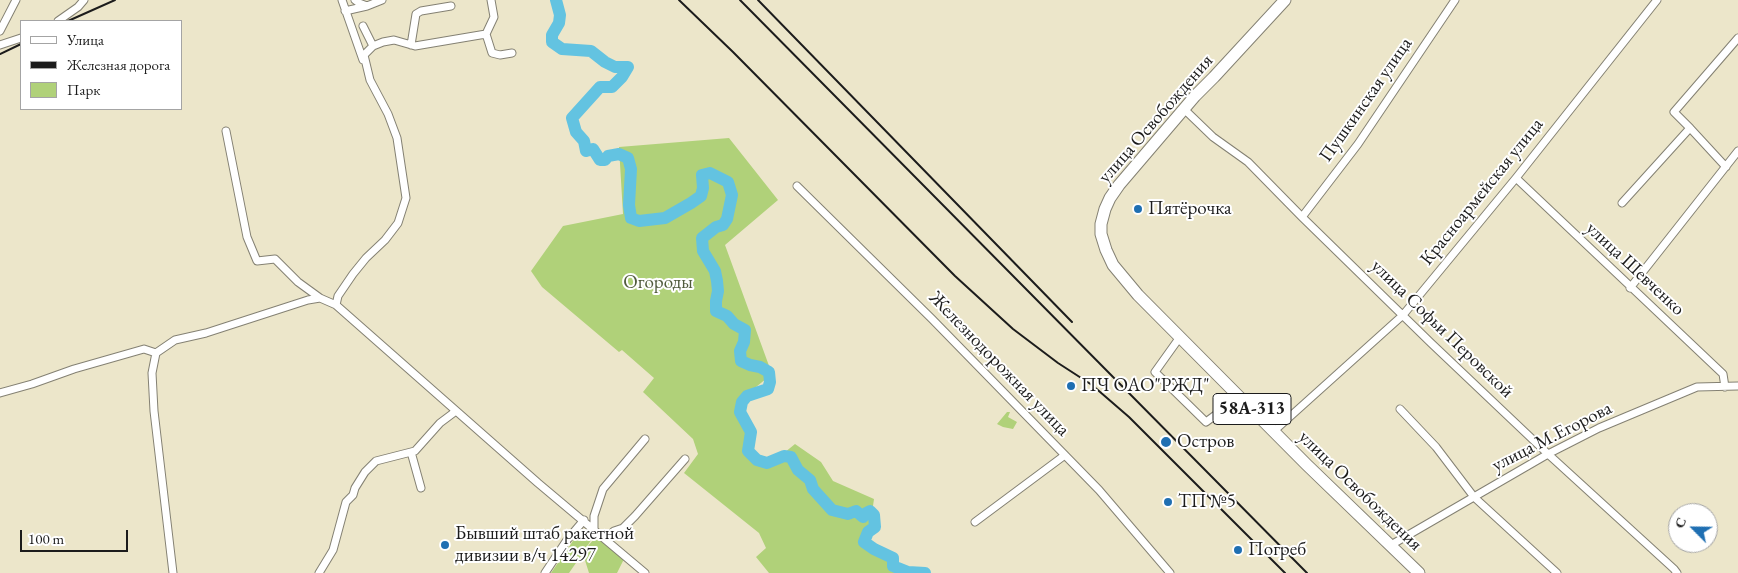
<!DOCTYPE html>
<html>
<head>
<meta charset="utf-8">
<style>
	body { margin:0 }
	#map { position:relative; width:1738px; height:573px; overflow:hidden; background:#ece6ca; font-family:"EB Garamond",serif }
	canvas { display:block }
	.legend { position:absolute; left:20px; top:20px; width:162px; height:90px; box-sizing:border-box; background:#fff; border:1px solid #a4a4a4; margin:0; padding:6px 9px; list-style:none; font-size:15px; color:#1c1c1c }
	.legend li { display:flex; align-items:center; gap:10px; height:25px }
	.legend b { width:25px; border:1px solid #a4a4a4 }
	.north { position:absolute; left:1668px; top:503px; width:50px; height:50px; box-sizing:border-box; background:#fff; border:1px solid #a4a4a4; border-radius:50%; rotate:293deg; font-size:14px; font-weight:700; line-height:20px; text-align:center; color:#1c1c1c }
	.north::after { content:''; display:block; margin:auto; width:18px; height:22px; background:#1f6fb2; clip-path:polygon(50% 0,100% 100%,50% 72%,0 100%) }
	.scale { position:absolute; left:20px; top:530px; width:108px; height:22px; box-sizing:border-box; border:2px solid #1c1c1c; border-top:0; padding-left:6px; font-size:15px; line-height:18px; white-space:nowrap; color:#1c1c1c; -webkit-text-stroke:4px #fff; paint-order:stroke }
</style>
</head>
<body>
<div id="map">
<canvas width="1738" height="573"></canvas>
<ul class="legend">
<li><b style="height:6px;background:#fff"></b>Улица</li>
<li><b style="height:6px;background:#1c1c1c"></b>Железная дорога</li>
<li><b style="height:14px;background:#b0d179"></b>Парк</li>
</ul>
<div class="north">С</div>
<div class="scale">100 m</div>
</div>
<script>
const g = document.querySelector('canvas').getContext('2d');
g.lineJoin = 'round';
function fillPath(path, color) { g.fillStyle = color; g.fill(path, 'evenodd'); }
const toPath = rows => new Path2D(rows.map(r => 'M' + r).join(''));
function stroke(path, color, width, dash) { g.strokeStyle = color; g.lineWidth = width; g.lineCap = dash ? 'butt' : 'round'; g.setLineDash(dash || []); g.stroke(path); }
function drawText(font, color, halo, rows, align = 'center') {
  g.font = font + ' "EB Garamond",serif'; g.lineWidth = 4; g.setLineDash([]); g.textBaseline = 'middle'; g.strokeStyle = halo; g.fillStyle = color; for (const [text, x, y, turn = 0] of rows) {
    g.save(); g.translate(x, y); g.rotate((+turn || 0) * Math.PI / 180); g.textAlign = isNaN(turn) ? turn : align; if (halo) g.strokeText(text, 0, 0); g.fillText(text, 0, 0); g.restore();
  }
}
const green = toPath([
	[729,138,778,200,725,245,772,374,740,400,737,411,746,431,744,446,745,455,759,465,768,466,795,444,821,462,833,481,874,499,871,520,860,545,887,561,891,571,899,573,769,573,756,557,766,548,759,533,684,473,698,454,693,439,643,392,654,378,622,350,619,352,542,287,531,271,563,226,623,214,619,147],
	[1007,412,1010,412,1008,417,1017,422,1013,429,1003,427,997,424],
	[584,530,595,534,586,548,595,538,598,539,624,559,617,573,589,573,583,554,585,550,569,573,551,573,575,538,581,531]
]);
const river = toPath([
	[556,0,560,15,559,23,552,35,552,42,562,49,591,51,605,62,615,67,628,67,622,77,612,87,600,87,572,118,576,132,584,141,586,151,593,149,600,160,605,160,608,156,619,154,628,158,631,169,629,205,631,218,639,221,665,218,691,203,701,196,703,188,702,175,710,173,728,182,732,195,727,219,723,225,716,227,702,238,703,251,715,271,717,281,718,291,716,301,716,311,727,316,734,324,745,330,744,342,740,351,741,361,750,365,760,367,769,372,770,382,768,389,747,396,742,402,740,412,751,432,748,451,757,460,767,463,784,456,791,457,798,470,810,480,813,489,832,510,848,514,856,511,863,517,866,513,870,511,874,515,875,527,868,532,864,542,874,549,893,558,893,566,908,572,925,573]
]);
const street = toPath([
	[342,0,363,60],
	[355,0,359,3,367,6,382,0],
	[345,11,367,6],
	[58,21,78,7,84,0],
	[363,26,373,46],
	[0,31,16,0],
	[486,34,492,53,500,55,512,53],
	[0,45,21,38],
	[411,45,416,14,421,11,451,6],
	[1184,109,1213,137,1248,162,1302,217,1431,343,1548,454,1674,569,1677,573],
	[1690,128,1726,167],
	[226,131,247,237,257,261,275,259,298,282,320,298],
	[1516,178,1723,374,1725,387],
	[797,186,932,319,1099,490,1170,573],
	[1622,203,1690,128,1674,112,1738,38],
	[1302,217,1358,144,1455,0],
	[1630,288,1738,151],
	[336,305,338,296,353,274,366,258,385,240,398,223,406,198,397,138,388,114,370,80,364,55,373,46,383,42,394,40,415,46,486,34,494,17,491,0],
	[1180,337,1155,372,1206,422,1240,397],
	[0,393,32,384,74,369,144,349,156,353],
	[1400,409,1436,447,1474,497,1557,573],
	[1274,431,1403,315,1516,178,1657,0],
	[411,452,421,488],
	[975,522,1065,455],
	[594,529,594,516,603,489,645,439],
	[606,539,614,531,623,528,635,516,685,459],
	[1391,545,1548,454,1599,428,1697,387,1738,386],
	[173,573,154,411,152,373,156,353,175,340,206,333,308,300,320,298,336,305,538,483,645,573],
	[319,573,333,550,346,502,353,495,355,488,365,472,376,461,415,451,440,423,456,411],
	[545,573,567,540,584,520]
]);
const primary = toPath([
	[1285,0,1214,77,1195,96,1119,185,1110,198,1105,209,1101,224,1101,234,1106,250,1113,265,1138,295,1307,465,1419,573]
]);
const rail = toPath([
	[679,0,733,52,955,276,1013,329,1058,363,1092,385,1129,417,1285,573],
	[740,0,1307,573],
	[758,0,1072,322],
	[68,21,115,0],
	[0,54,21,44]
]);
const markers = [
	[1138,209,5,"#1f6fb2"],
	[1071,386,5,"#1f6fb2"],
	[1166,442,6,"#1f6fb2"],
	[1168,502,5,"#1f6fb2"],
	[445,545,5,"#1f6fb2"],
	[1238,550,5,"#1f6fb2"]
];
const shields = [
	[1252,409,78]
];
const shieldNames = [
	["58А-313",1252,409]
];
const streetNames = [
	["Пушкинская улица",1366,100,-55],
	["улица Освобождения",1156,119,-49],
	["Красноармейская улица",1482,192,-51],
	["улица Шевченко",1635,269,43],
	["улица Софьи Перовской",1442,329,44],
	["Железнодорожная улица",999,364,46],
	["улица М.Егорова",1552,437,-27],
	["улица Освобождения",1360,491,44]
];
const poiNames = [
	["Пятёрочка",1148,209],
	["ПЧ ОАО\"РЖД\"",1081,386],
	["Остров",1177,442],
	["ТП №5",1178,502],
	["Бывший штаб ракетной",455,534],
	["дивизии в/ч 14297",455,556],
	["Погреб",1248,550]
];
const parkNames = [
	["Огороды",658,283]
];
fillPath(green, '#b0d179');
stroke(river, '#63c3e1', 12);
stroke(street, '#848173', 9);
stroke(primary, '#848173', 13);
stroke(street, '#fff', 7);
stroke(primary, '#fff', 11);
stroke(rail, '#1c1c1c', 2);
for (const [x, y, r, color] of markers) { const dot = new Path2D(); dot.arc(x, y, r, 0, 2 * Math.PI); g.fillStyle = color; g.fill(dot); stroke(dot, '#fff', 2); }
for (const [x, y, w] of shields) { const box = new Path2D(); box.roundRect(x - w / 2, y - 15.5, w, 31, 4); g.fillStyle = '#fff'; g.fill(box); stroke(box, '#1c1c1c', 1); }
drawText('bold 18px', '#1c1c1c', null, shieldNames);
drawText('19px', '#1c1c1c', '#fff', streetNames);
drawText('19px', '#1c1c1c', '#fff', poiNames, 'left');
drawText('19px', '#505b3d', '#fff', parkNames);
</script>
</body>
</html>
